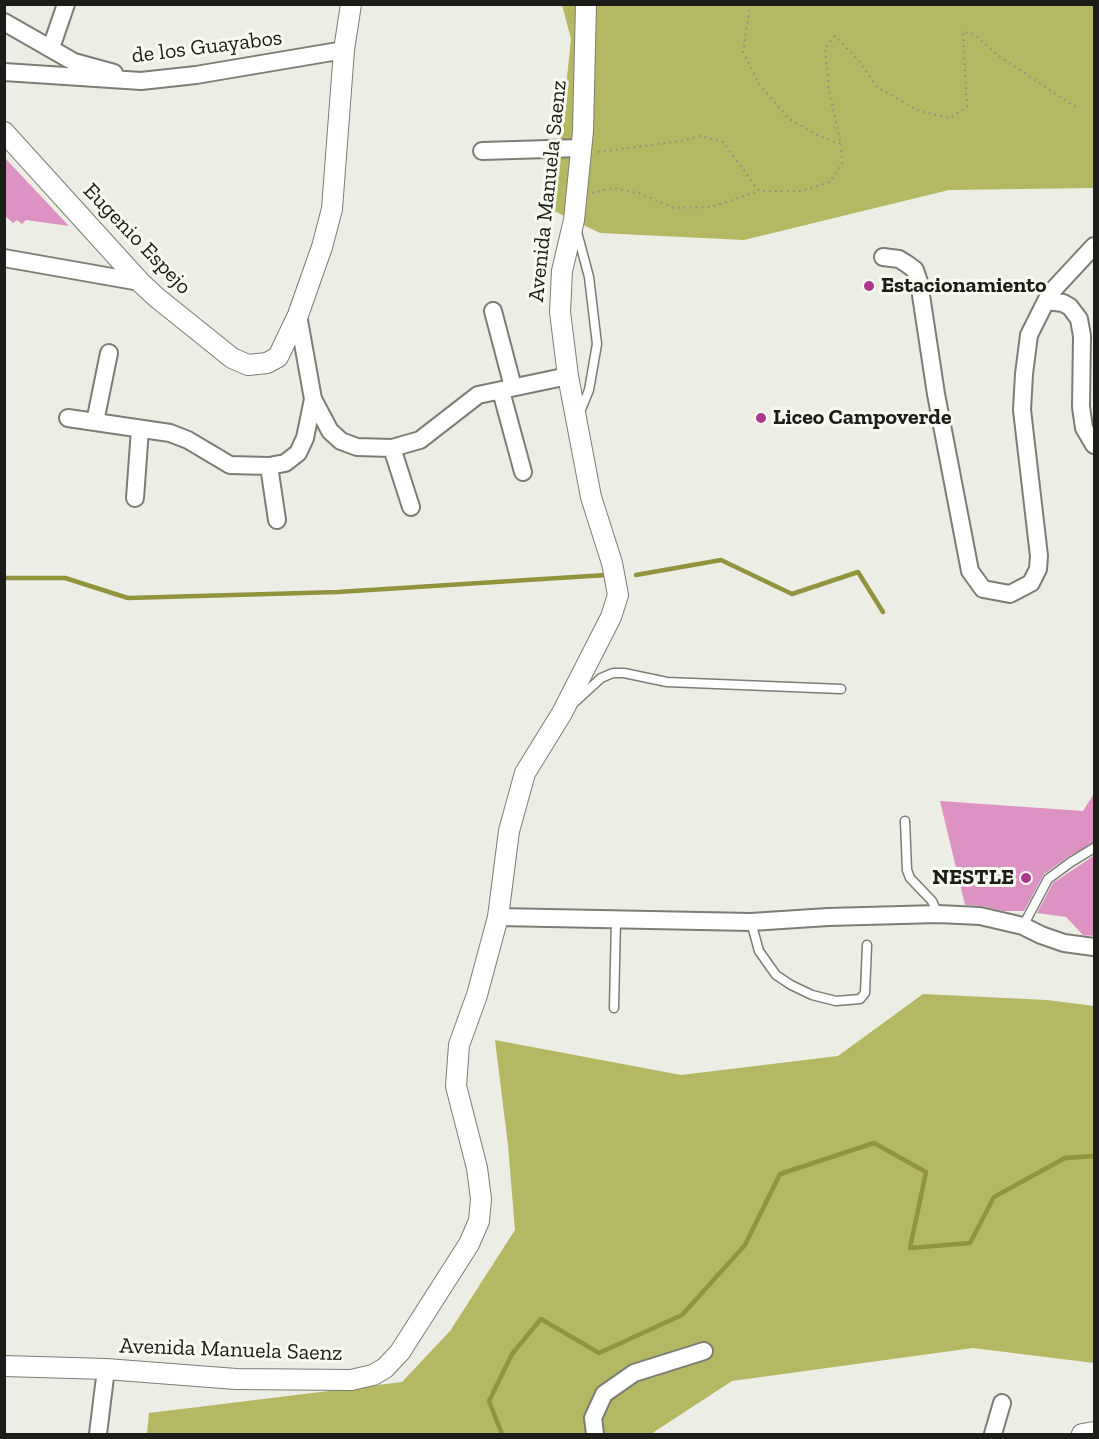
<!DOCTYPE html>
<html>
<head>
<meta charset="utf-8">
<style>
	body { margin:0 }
	#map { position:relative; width:1099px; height:1439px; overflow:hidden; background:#ecede4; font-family:"Zilla Slab",serif }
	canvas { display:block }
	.frame { position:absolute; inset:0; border:6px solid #1c1c19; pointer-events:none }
</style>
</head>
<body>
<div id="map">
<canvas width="1099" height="1439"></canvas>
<div class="frame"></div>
</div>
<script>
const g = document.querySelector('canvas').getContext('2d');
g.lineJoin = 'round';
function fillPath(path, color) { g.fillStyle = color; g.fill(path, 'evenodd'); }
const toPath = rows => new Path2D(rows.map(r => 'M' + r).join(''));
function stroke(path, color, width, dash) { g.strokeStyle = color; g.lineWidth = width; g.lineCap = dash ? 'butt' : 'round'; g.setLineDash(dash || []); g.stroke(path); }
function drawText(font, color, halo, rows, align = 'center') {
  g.font = font + ' "Zilla Slab",serif'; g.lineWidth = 6; g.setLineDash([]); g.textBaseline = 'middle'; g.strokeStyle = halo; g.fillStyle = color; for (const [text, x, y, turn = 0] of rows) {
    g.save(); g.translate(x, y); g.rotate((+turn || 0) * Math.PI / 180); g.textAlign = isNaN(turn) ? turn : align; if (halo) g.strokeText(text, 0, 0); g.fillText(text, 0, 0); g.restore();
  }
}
const forest = toPath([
	[562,5,1094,5,1094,188,949,190,744,240,600,233,550,209,562,126,571,39],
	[923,994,1047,1000,1094,1006,1094,1363,973,1348,732,1381,651,1434,147,1434,149,1413,402,1382,450,1331,515,1230,508,1145,495,1040,681,1075,838,1056]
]);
const stream = toPath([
	[636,575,721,560,792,594,858,572,883,612],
	[4,578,65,578,128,598,338,592,606,575],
	[502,1434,489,1401,512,1354,541,1319,599,1353,682,1315,745,1245,780,1174,874,1143,926,1172,910,1248,970,1243,994,1197,1065,1158,1094,1156]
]);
const building = toPath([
	[4,157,69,226,26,220,22,224,17,220,13,223,4,215],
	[1095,792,1095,842,1068,857,1044,874,1024,911,1003,911,982,906,965,905,940,801,1083,811],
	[1095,855,1095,936,1083,935,1066,917,1037,913,1053,883]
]);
const path = toPath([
	[750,4,743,52,759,84,788,118,817,135,841,144,829,91,825,48,835,36,859,61,877,87,919,111,950,118,967,107,963,32,974,34,996,54,1077,108],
	[598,152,681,141,700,136,723,142,759,191,801,191,830,182,842,163,841,145],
	[592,193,612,188,639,193,674,208,711,207,759,191]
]);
const service = toPath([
	[577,232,589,277,597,344,589,390,580,412],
	[576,701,601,678,613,673,624,673,667,682,841,689],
	[905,821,907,870,910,878,932,901,938,914],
	[751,922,759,951,776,975,791,985,812,995,836,1001,860,999,865,993,867,945],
	[1023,926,1048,879,1071,862,1094,848],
	[614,1008,616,919]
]);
const minor = toPath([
	[4,22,74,62,114,73],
	[51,48,66,4],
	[4,72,141,81,196,75,344,50],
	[482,151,581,148],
	[883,257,899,259,907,264,915,270,919,282,936,394,970,571,983,589,1010,594,1031,583,1038,569,1039,556,1022,410,1024,374,1029,335,1046,301,1054,289,1094,246],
	[4,258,140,282],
	[1046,301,1063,303,1070,307,1079,319,1082,336,1081,407,1084,428,1094,445],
	[493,311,513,387],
	[298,315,313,399,330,431,341,441,357,447,392,448,420,440,478,395,568,376],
	[501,391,523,472],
	[68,418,170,433,188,440,230,465,269,466,285,463,298,453,305,438,313,399],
	[95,422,109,353],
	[392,448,411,507],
	[269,466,277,520],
	[135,498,140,429],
	[498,917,751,922,828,917,938,914,980,916,1023,926,1041,935,1064,943,1094,947],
	[98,1434,106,1369],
	[595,1434,593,1418,604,1394,634,1373,704,1351],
	[993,1434,1002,1403]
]);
const tertiary = toPath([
	[4,132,140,282,156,297,232,358,248,365,267,363,278,357,298,315,322,247,332,209,344,50,351,4],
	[4,1366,106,1369,236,1379,351,1380,373,1375,385,1368,400,1352,469,1244,479,1221,481,1199,477,1168,456,1086,459,1045,477,995,498,917,509,831,525,773,562,713,611,617,618,595,612,563,591,497,568,376,560,312,562,271,574,220,583,131,586,4],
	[1082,1434,1094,1432]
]);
const markers = [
	[869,286,6,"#ad378e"],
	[761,418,6,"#ad378e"],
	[1026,878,6,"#ad378e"]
];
const streetNames = [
	["de los Guayabos",207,47,-7],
	["Avenida Manuela Saenz",548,191,-84],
	["Eugenio Espejo",137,239,46],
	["Avenida Manuela Saenz",231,1350,2]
];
const poiNames = [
	["Estacionamiento",881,286],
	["Liceo Campoverde",773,418],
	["NESTLE",1014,878,"right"]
];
fillPath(forest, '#b4b862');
stroke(stream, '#91943d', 4.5);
fillPath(building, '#dd92c4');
stroke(service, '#7c7d75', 11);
stroke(minor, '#7c7d75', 20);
stroke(tertiary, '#7c7d75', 22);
stroke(path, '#8c8d86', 2, [1.5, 4.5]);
stroke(service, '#fff', 8);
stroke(minor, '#fff', 16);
stroke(tertiary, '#fff', 20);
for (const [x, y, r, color] of markers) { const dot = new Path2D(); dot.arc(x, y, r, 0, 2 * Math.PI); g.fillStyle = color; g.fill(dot); stroke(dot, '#f9faf1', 2); }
drawText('22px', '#1c1c19', '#f9faf1', streetNames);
drawText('bold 22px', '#1c1c19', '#f9faf1', poiNames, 'left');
</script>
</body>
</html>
